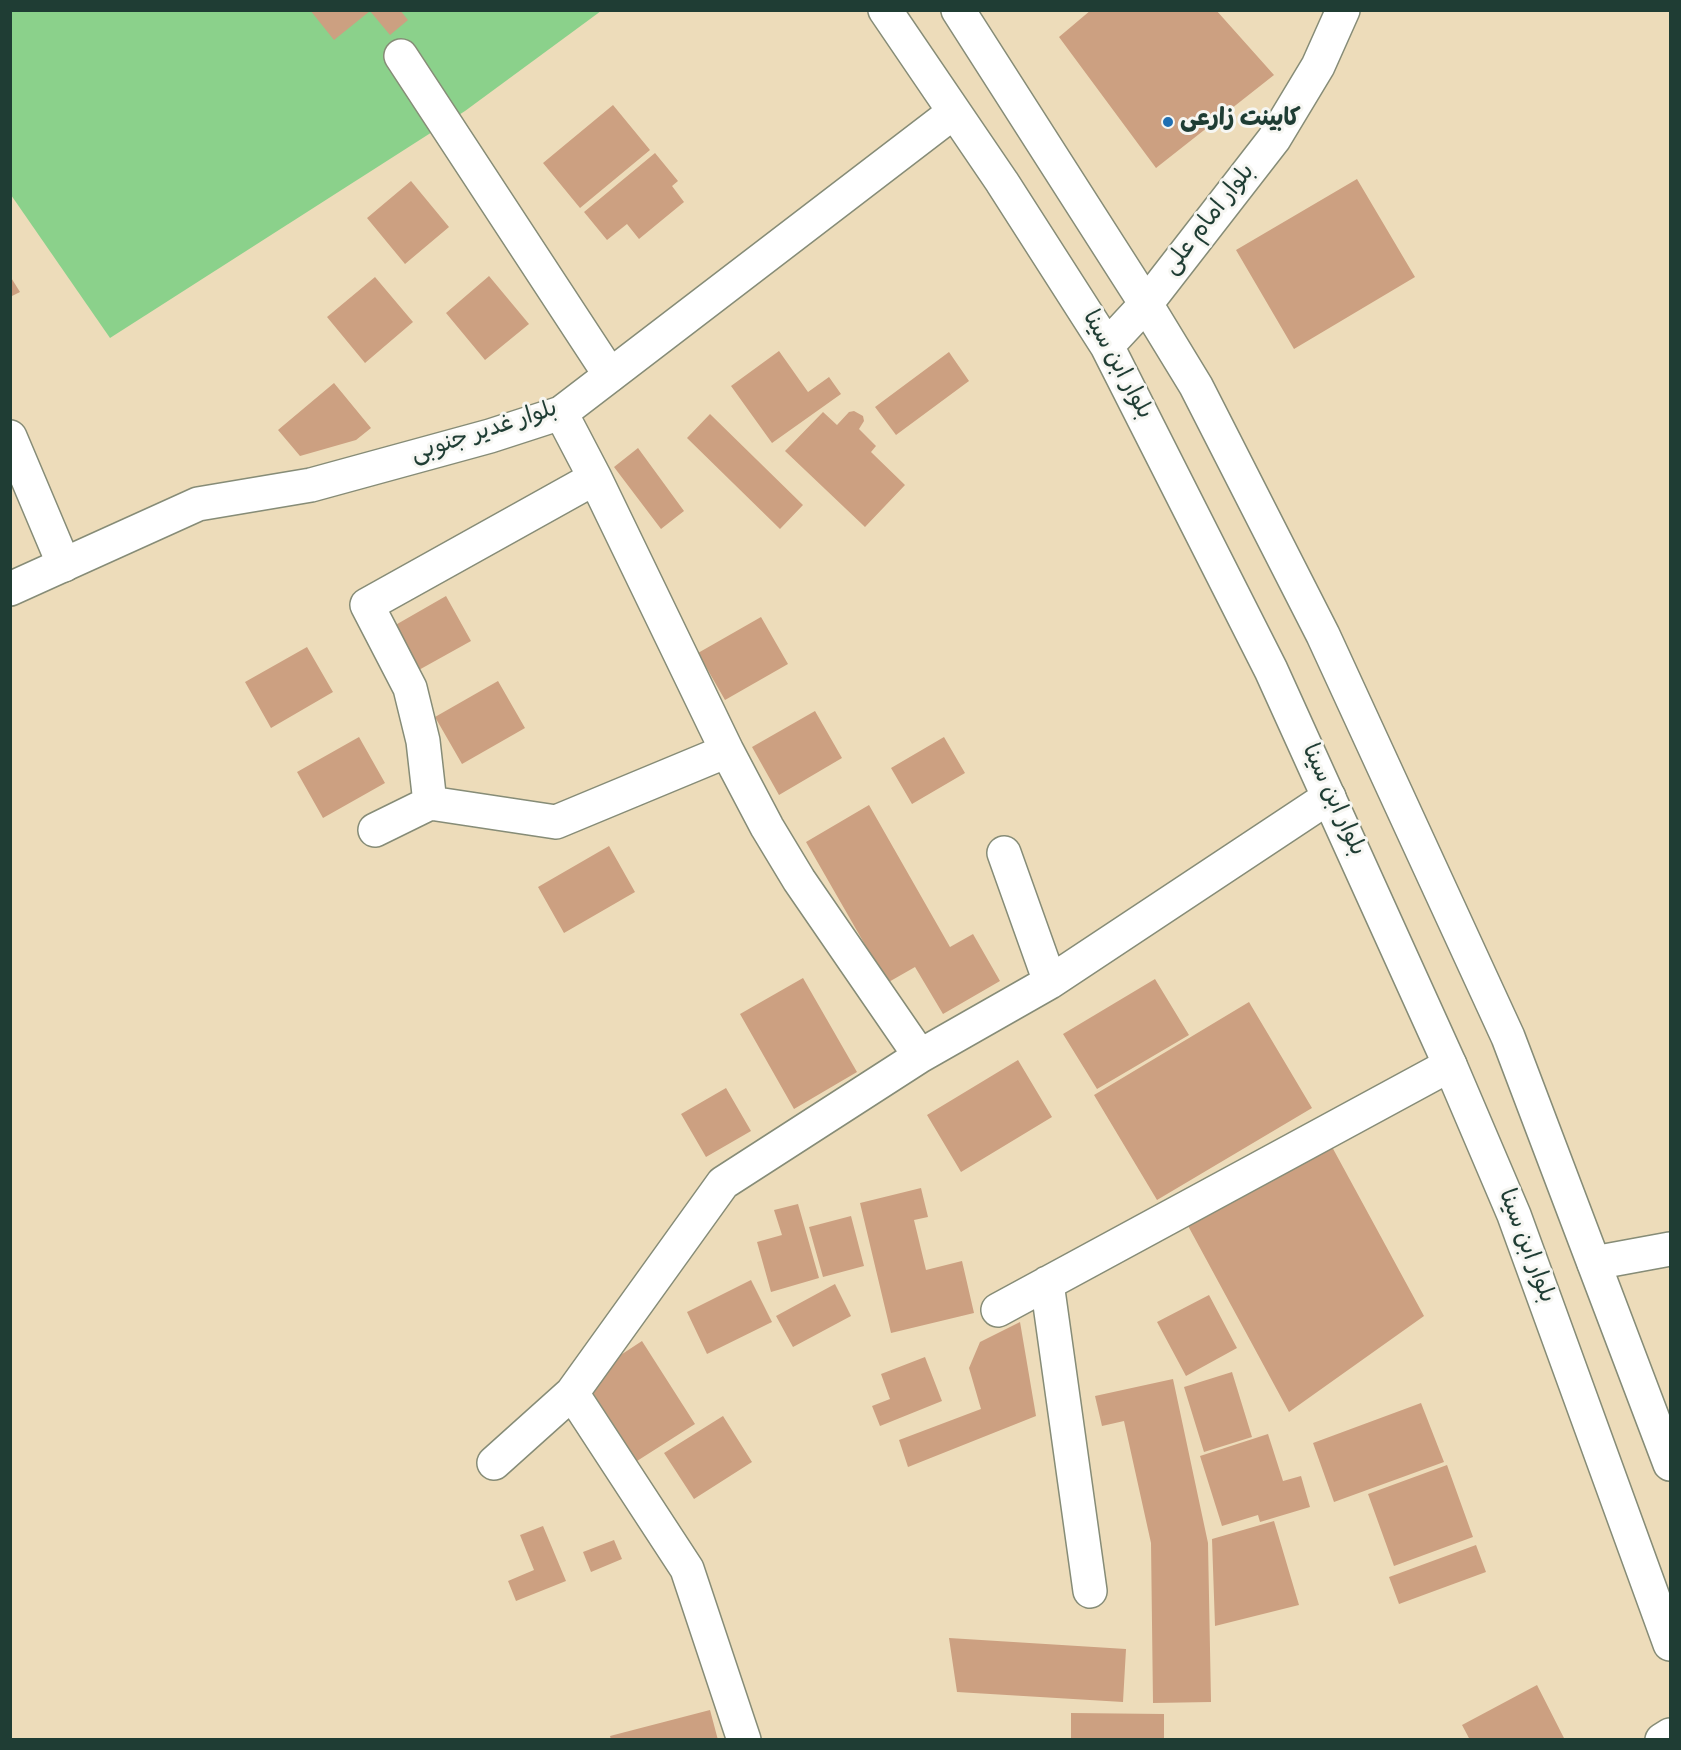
<!DOCTYPE html>
<html>
<head>
<meta charset="utf-8">
<style>
	body { margin:0 }
	#map { position:relative; width:1681px; height:1750px; overflow:hidden; background:#eddcba; font-family:Dekko,sans-serif }
	canvas { display:block }
	.frame { position:absolute; inset:0; border:12px solid #1f3d34; pointer-events:none }
</style>
</head>
<body>
<div id="map">
<canvas width="1681" height="1750"></canvas>
<div class="frame"></div>
</div>
<script>
const g = document.querySelector('canvas').getContext('2d');
g.lineJoin = 'round';
function fillPath(path, color) { g.fillStyle = color; g.fill(path, 'evenodd'); }
const toPath = rows => new Path2D(rows.map(r => 'M' + r).join(''));
function stroke(path, color, width, dash) { g.strokeStyle = color; g.lineWidth = width; g.lineCap = dash ? 'butt' : 'round'; g.setLineDash(dash || []); g.stroke(path); }
function drawText(font, color, halo, rows, align = 'center') {
  g.font = font + ' Dekko,"Playpen Sans Arabic",sans-serif'; g.lineWidth = 6; g.setLineDash([]); g.textBaseline = 'middle'; g.strokeStyle = halo; g.fillStyle = color; for (const [text, x, y, turn = 0] of rows) {
    g.save(); g.translate(x, y); g.rotate((+turn || 0) * Math.PI / 180); g.textAlign = isNaN(turn) ? turn : align; if (halo) g.strokeText(text, 0, 0); g.fillText(text, 0, 0); g.restore();
  }
}
const green = toPath([
	[10,11,601,11,465,111,110,338,11,195]
]);
const building = toPath([
	[310,10,400,10,408,20,390,35,370,11,334,40],
	[1091,10,1216,10,1274,75,1156,168,1059,37],
	[613,105,650,150,580,208,543,163],
	[655,153,678,181,672,186,684,202,639,239,627,224,607,240,584,212],
	[1357,179,1415,277,1294,349,1236,250],
	[411,181,449,227,405,264,367,218],
	[10,276,20,292,10,297],
	[489,276,529,324,485,360,446,313],
	[375,277,413,322,365,363,327,317],
	[779,351,808,392,829,377,841,394,772,443,731,386],
	[949,352,969,381,896,435,875,407],
	[334,383,371,428,356,440,300,456,278,430],
	[854,411,863,416,864,421,859,429,876,446,871,452,905,485,865,527,785,451,823,412,837,425,849,412],
	[710,414,803,505,780,529,687,438],
	[638,448,684,511,661,529,614,467],
	[446,596,471,641,417,671,392,627],
	[761,617,788,664,725,700,698,653],
	[307,647,333,692,271,728,245,682],
	[498,681,525,728,462,764,435,717],
	[815,711,842,758,779,795,752,747],
	[359,737,385,783,323,818,297,772],
	[944,737,965,773,912,804,891,768],
	[869,805,950,947,973,934,1000,981,943,1014,915,967,887,983,806,842],
	[609,846,635,892,564,933,538,887],
	[803,978,857,1072,794,1109,740,1014],
	[1155,979,1189,1035,1097,1089,1063,1034],
	[1249,1002,1312,1108,1157,1200,1094,1095],
	[1018,1060,1052,1117,961,1172,927,1115],
	[726,1088,751,1131,706,1157,681,1114],
	[1331,1145,1424,1316,1289,1412,1187,1224],
	[921,1188,928,1217,914,1220,926,1270,962,1261,974,1313,891,1333,860,1203],
	[798,1204,819,1278,771,1292,757,1242,782,1235,774,1210],
	[851,1216,864,1266,823,1277,809,1227],
	[751,1280,772,1322,707,1354,687,1312],
	[835,1284,851,1316,793,1347,776,1316],
	[1209,1295,1237,1348,1186,1376,1157,1322],
	[1020,1322,1036,1416,908,1467,899,1440,981,1409,969,1368,980,1342],
	[642,1341,695,1424,637,1461,584,1379],
	[925,1357,942,1401,880,1426,872,1406,890,1399,881,1374],
	[1232,1372,1252,1437,1204,1452,1184,1387],
	[1173,1379,1208,1543,1211,1702,1153,1703,1151,1543,1124,1421,1102,1426,1095,1396],
	[1421,1403,1444,1462,1334,1502,1313,1443],
	[723,1416,752,1462,694,1499,664,1453],
	[1268,1434,1283,1481,1301,1476,1310,1507,1260,1522,1258,1515,1222,1526,1200,1456],
	[1447,1465,1473,1537,1394,1566,1368,1494],
	[1274,1521,1299,1605,1215,1626,1212,1539],
	[543,1526,566,1581,516,1601,508,1581,534,1570,520,1535],
	[614,1540,622,1559,591,1572,583,1552],
	[1476,1545,1486,1572,1399,1604,1389,1577],
	[949,1638,1126,1649,1123,1702,957,1692],
	[1537,1685,1565,1740,1470,1740,1462,1725],
	[710,1710,718,1740,611,1740,610,1736],
	[1071,1713,1164,1714,1164,1740,1071,1740]
]);
const minor = toPath([
	[401,56,610,375],
	[1146,304,1274,139,1318,66,1343,10],
	[561,413,595,478,727,751,767,827,799,880,920,1056],
	[10,437,64,565],
	[430,803,423,741,410,688,367,605,595,478],
	[375,830,430,803,556,822,727,751],
	[1004,853,1050,982],
	[1594,1263,1670,1249],
	[1047,1283,1090,1591],
	[998,1310,1450,1065],
	[572,1393,687,1569,744,1740],
	[494,1463,572,1393,723,1183,920,1056,1050,982,1329,797],
	[1662,1740,1670,1735]
]);
const major = toPath([
	[885,10,1002,182,1107,346,1271,670,1450,1065,1514,1215,1670,1644],
	[958,10,1146,304,1196,386,1323,635,1508,1037,1670,1464],
	[1107,346,1146,304],
	[10,589,198,504,311,485,490,436,561,413,954,112]
]);
const markers = [
	[1168,122,6,"#1f6fb2"]
];
const poiNames = [
	["کابینت زارعی",1180,122]
];
const streetNames = [
	["بلوار امام علی",1211,221,-52],
	["بلوار ابن سینا",1115,366,61],
	["بلوار غدیر جنوبی",485,434,-18],
	["بلوار ابن سینا",1331,801,65],
	["بلوار ابن سینا",1524,1247,69]
];
fillPath(green, '#8bd18b');
fillPath(building, '#cca081');
stroke(minor, '#868c77', 36);
stroke(major, '#868c77', 36);
stroke(minor, '#fff', 33);
stroke(major, '#fff', 33);
for (const [x, y, r, color] of markers) { const dot = new Path2D(); dot.arc(x, y, r, 0, 2 * Math.PI); g.fillStyle = color; g.fill(dot); stroke(dot, '#f6f6f2', 2); }
drawText('bold 24px', '#1f3d34', '#f6f6f2', poiNames, 'left');
drawText('24px', '#1f3d34', '#f6f6f2', streetNames);
</script>
</body>
</html>
